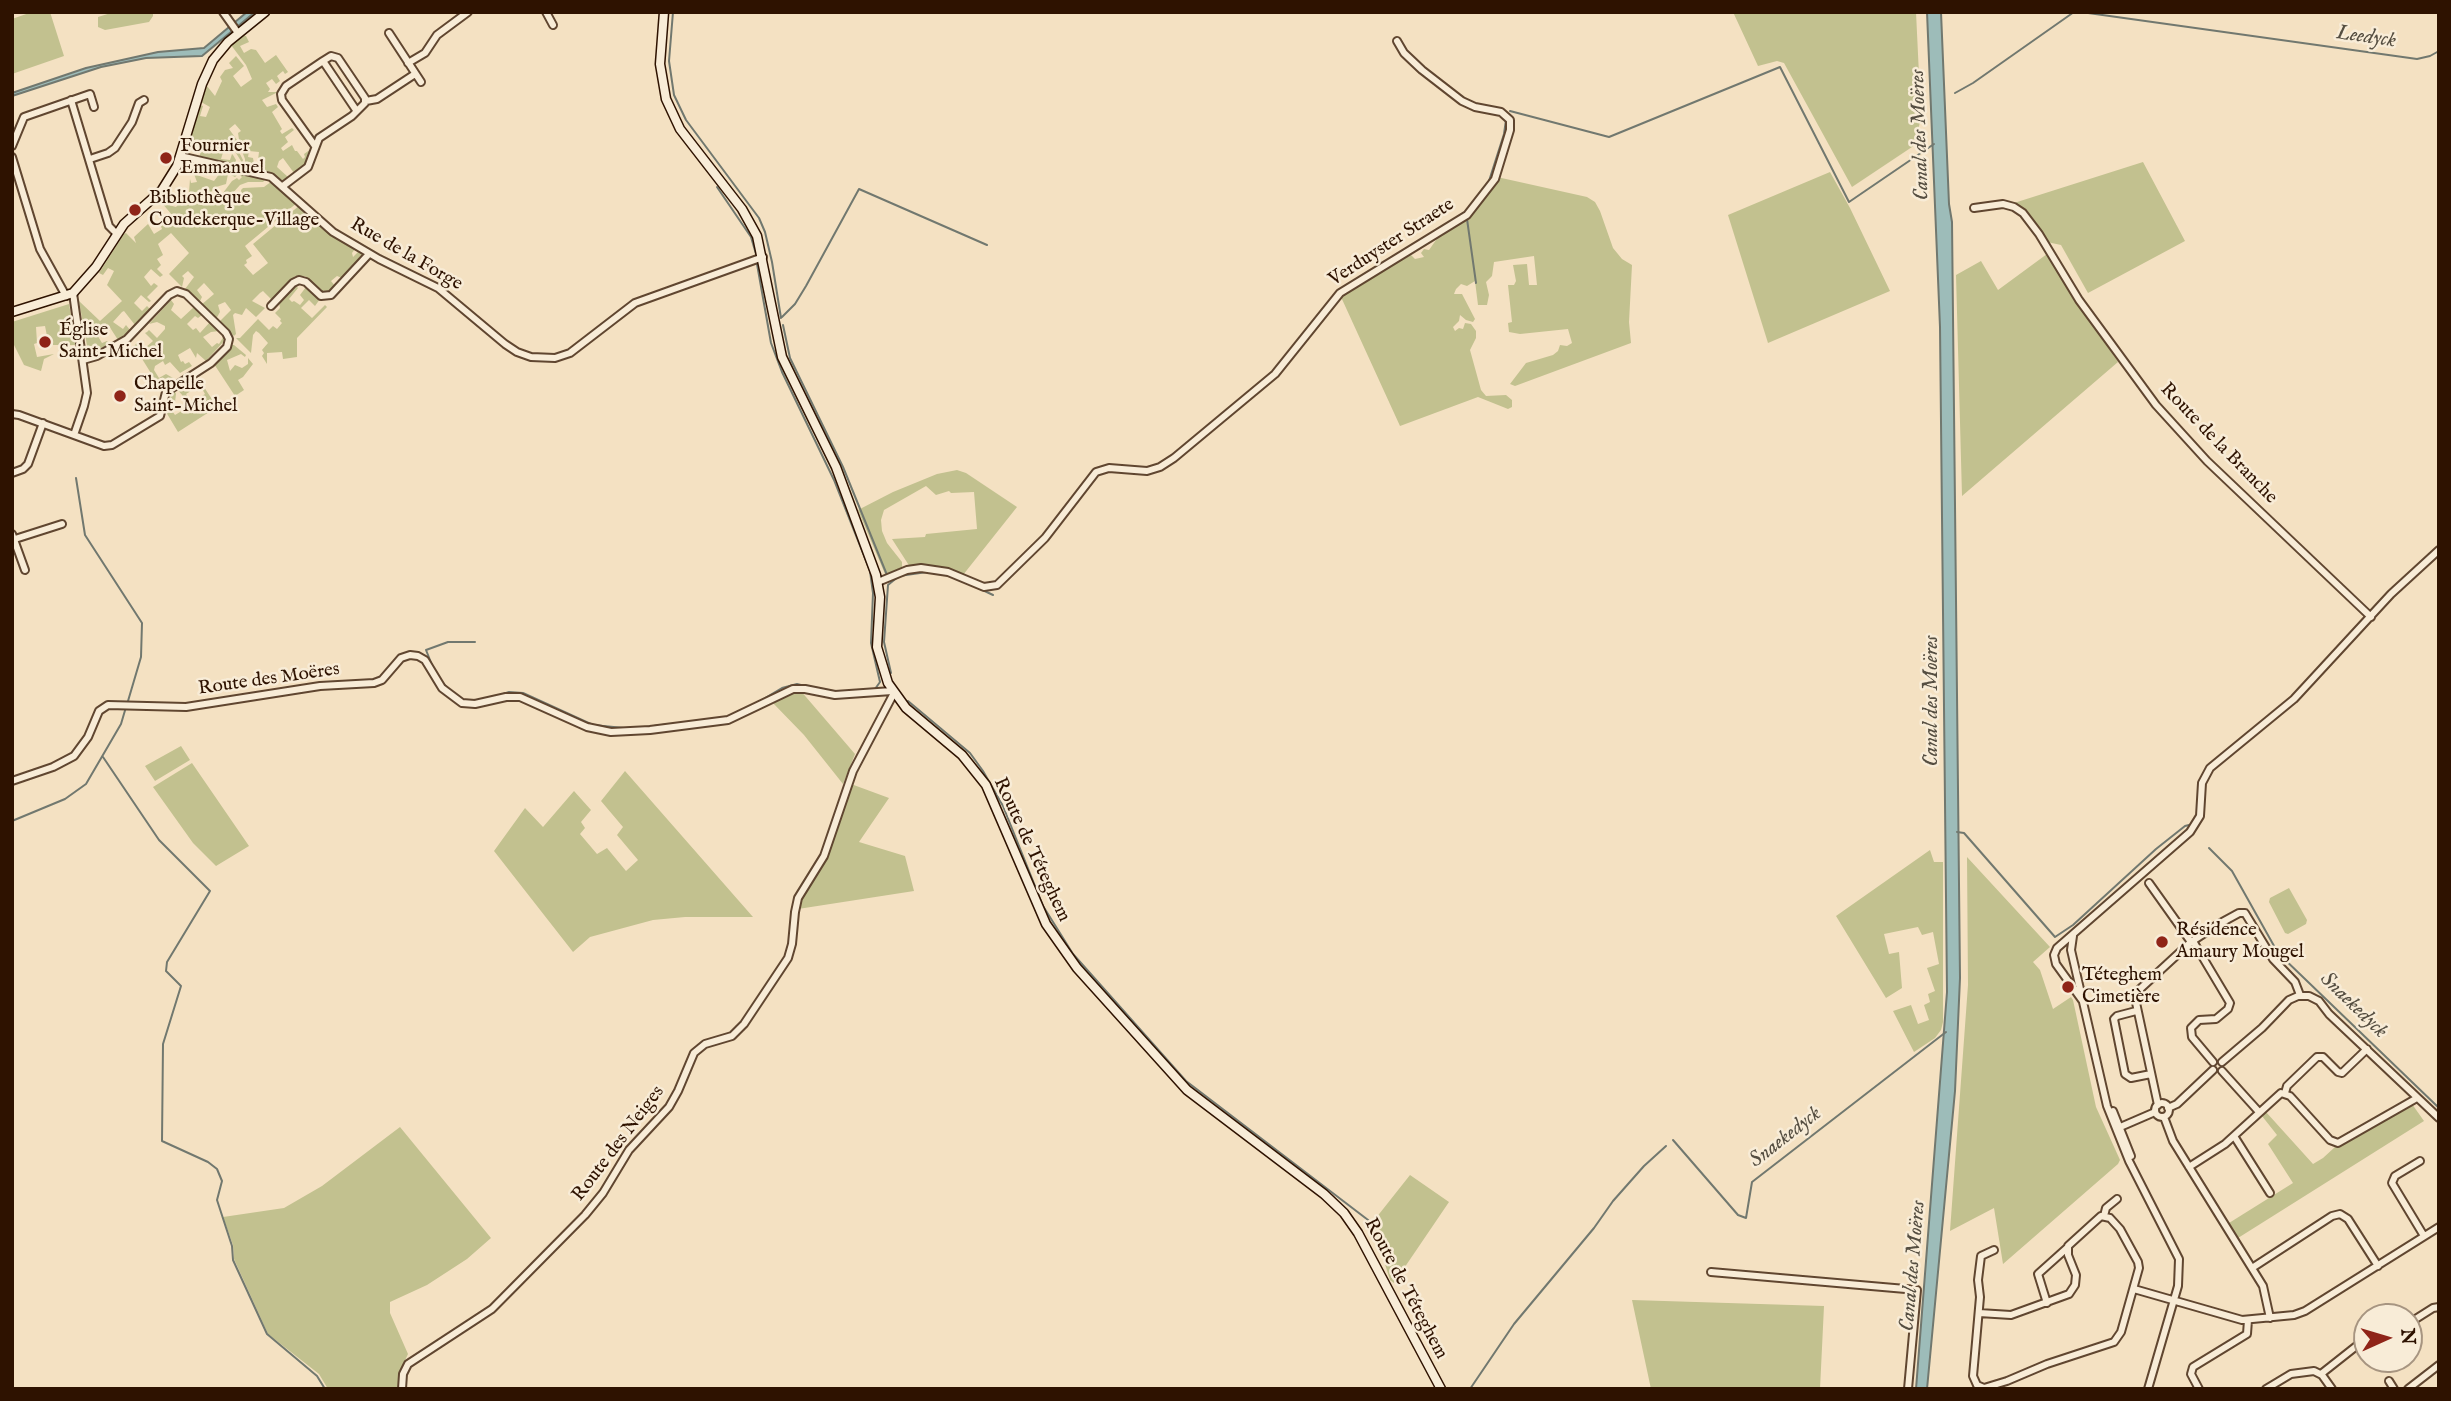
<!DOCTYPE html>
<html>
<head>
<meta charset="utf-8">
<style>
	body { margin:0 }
	#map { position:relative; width:2451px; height:1401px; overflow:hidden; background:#f4e1c2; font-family:"IM FELL English",serif }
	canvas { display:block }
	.frame { position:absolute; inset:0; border:14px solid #2e1200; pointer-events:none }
	.north { position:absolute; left:2353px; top:1303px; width:70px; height:70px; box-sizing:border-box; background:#f8ecd7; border:2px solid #a79581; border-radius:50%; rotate:86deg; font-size:19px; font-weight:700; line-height:28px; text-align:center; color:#2e1200 }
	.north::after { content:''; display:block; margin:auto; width:24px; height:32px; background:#8f2418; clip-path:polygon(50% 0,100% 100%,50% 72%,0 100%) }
</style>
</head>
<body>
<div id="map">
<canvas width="2451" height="1401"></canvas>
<div class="frame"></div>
<div class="north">N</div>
</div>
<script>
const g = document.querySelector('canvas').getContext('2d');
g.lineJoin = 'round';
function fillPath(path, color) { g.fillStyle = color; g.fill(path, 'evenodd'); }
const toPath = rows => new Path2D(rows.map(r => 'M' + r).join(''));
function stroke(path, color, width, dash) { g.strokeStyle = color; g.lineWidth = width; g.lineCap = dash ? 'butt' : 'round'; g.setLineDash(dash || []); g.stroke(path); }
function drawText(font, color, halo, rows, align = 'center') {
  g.font = font + ' "IM FELL English",serif'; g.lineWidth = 5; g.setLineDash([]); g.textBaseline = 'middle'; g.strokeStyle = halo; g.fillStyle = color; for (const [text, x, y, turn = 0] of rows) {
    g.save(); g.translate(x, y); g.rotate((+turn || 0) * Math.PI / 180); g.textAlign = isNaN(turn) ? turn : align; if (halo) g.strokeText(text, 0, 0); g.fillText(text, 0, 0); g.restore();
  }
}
const green = toPath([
	[32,12,50,12,64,56,12,74,12,19],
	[114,12,153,12,153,16,149,22,105,30,98,27,98,17],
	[1733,12,1916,12,1921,117,1915,145,1852,187,1784,63,1777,61,1758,66],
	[242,35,246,36,249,42,240,46,244,53,251,49,256,50,265,63,276,55,288,72,285,74,283,71,277,76,280,81,276,84,272,79,266,83,270,89,268,92,278,92,262,100,267,107,276,104,278,107,272,112,282,129,280,131,282,134,292,128,294,130,285,137,288,142,281,148,283,151,292,145,295,151,297,151,303,159,305,157,304,154,311,149,305,165,294,173,283,158,279,161,277,167,288,177,283,181,273,174,261,171,258,160,259,152,249,151,248,157,253,158,255,169,245,166,245,159,240,146,238,133,241,131,235,124,229,129,237,140,237,148,243,160,241,167,241,161,236,153,224,149,221,159,230,160,232,154,233,155,236,160,235,165,199,158,203,144,190,140,200,105,203,106,200,116,206,117,210,107,201,102,207,86,215,96,222,81,220,77,225,70,233,68,229,63,236,56,244,66,233,76,241,87,252,79,246,65,231,45],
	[2143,162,2185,241,2088,293,2061,245,2047,242,2028,214,2014,203],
	[223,169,228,174,226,184,216,187,209,194,217,201,232,181,237,178,239,180,242,177,238,174,235,177,231,175,231,171,265,180,263,182,248,182,240,185,231,195,237,202,242,197,241,190,243,188,264,187,272,181,298,202,245,246,252,256,246,260,247,263,244,265,253,275,268,263,253,244,300,205,333,235,355,249,352,253,353,257,359,251,363,253,342,278,337,276,331,281,335,286,329,292,323,293,305,276,295,276,272,300,263,291,260,293,252,301,265,308,256,317,246,308,242,315,235,313,233,315,236,334,234,336,219,322,231,310,225,302,218,305,220,312,216,319,201,305,214,294,204,283,197,290,202,297,199,303,185,289,194,277,188,271,182,276,184,278,182,287,169,274,189,253,171,233,158,244,163,255,157,259,161,265,157,269,163,275,160,277,151,269,144,277,151,286,154,283,158,286,147,297,151,301,149,302,141,295,134,303,142,311,147,306,150,309,135,325,124,311,122,312,113,322,123,329,126,325,130,330,118,340,109,326,96,333,102,343,107,341,109,344,94,352,88,351,79,301,100,321,122,301,107,285,114,271,108,268,103,275,99,273,124,234,126,233,136,243,134,237,148,224,154,234,162,229,160,224,172,215,162,203,176,207,189,192,190,179,191,183,197,182,194,174,214,181],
	[1830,172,1850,208,1890,291,1768,343,1728,215],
	[1497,177,1587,197,1595,202,1600,211,1613,248,1622,259,1632,265,1629,322,1631,343,1515,386,1510,384,1526,363,1553,355,1558,351,1560,345,1567,346,1572,343,1568,329,1520,334,1509,332,1508,323,1512,322,1508,285,1514,285,1516,281,1513,265,1527,264,1529,285,1537,285,1534,256,1494,262,1492,276,1486,282,1489,295,1487,305,1478,305,1475,281,1467,286,1461,284,1456,289,1454,294,1462,294,1475,319,1473,322,1466,320,1460,315,1459,321,1453,327,1455,331,1459,328,1463,329,1465,323,1471,324,1476,331,1476,338,1470,350,1481,390,1486,396,1506,395,1512,400,1512,407,1508,409,1478,397,1400,426,1341,297,1375,274,1411,255,1415,259,1424,257,1421,253,1424,249,1429,250,1441,233,1469,212,1470,205,1491,180],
	[2047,254,2118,362,1962,496,1956,275,1981,261,1998,290],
	[295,285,298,288,289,299,292,302,294,301,300,305,304,300,300,295,306,287,320,299,315,306,309,300,301,308,312,318,325,305,327,307,297,338,297,357,283,359,282,352,267,353,267,364,262,356,264,353,262,350,268,343,259,333,256,331,253,335,251,353,236,338,240,338,258,319,269,330,273,326,277,329,282,323,280,321,281,319,275,313,280,308,279,302],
	[171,300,174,304,171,310,181,319,194,307,202,315,198,318,195,316,187,324,193,330,196,328,200,333,210,322,219,331,211,332,203,337,212,347,217,343,219,344,224,336,225,340,206,361,197,353,196,358,190,348,178,355,181,362,183,361,185,364,189,362,192,366,180,373,170,362,165,365,163,361,155,366,154,370,159,378,166,374,173,378,159,386,134,346,137,343,144,349,153,341,145,333,147,332,149,330,157,338,165,329,165,326,157,322,149,324],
	[69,304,76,345,53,345,52,341,48,341,45,326,36,327,37,343,34,344,37,357,54,354,44,359,41,371,24,365,12,341,12,322],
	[231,345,234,345,246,355,245,357,241,354,227,360,230,371,235,365,242,368,248,364,248,358,253,364,243,377,238,380,244,390,235,396,214,364],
	[192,379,194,383,191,385,194,389,186,394,193,405,204,398,202,396,205,394,200,385,202,384,217,407,178,432,166,412,171,392,174,389,176,394,175,402,170,408,175,415,185,409,184,407,189,403,176,388],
	[957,470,966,473,1017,507,963,575,910,567,892,539,925,537,926,534,977,529,974,492,951,493,949,491,936,495,926,486,884,510,881,520,882,531,887,543,902,562,902,568,895,573,885,574,858,510,893,492,937,474],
	[800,690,855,754,843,784,804,735,771,701,785,694],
	[181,746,190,760,155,781,145,766],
	[192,763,249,846,216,866,193,843,153,787],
	[625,771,753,917,685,917,653,920,590,937,573,952,494,851,525,808,543,827,574,791,591,810,581,822,585,828,580,834,597,854,607,848,626,871,638,860,617,835,623,827,601,801],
	[851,784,889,798,859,842,905,856,914,891,798,909,799,901,828,855],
	[1930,850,1934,862,1943,862,1943,1022,1941,1030,1935,1038,1914,1052,1893,1011,1911,1005,1918,1024,1929,1020,1924,1005,1930,1002,1928,994,1935,991,1927,968,1939,964,1933,932,1922,935,1918,927,1884,934,1889,954,1899,952,1902,988,1886,998,1836,916],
	[1967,857,2050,947,2033,962,2040,970,2053,1009,2071,997,2073,1000,2096,1107,2120,1160,2118,1164,2003,1264,1994,1208,1950,1231,1968,985],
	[2289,888,2307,920,2306,924,2288,934,2285,933,2269,902,2270,898],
	[2412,1104,2424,1121,2238,1238,2229,1223,2293,1183,2268,1144,2277,1135,2262,1116,2266,1112,2313,1164,2323,1158,2335,1147,2339,1146],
	[400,1127,491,1238,467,1259,427,1285,390,1302,390,1313,408,1354,400,1371,398,1389,328,1389,319,1374,268,1334,234,1259,233,1245,223,1217,284,1208,322,1186],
	[1410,1175,1449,1202,1394,1283,1390,1280,1372,1223],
	[1632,1300,1824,1306,1820,1389,1651,1389]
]);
const water = toPath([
	[247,12,255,12,202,56,146,58,101,67,12,96,12,93,86,68,158,52,204,48,247,12],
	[1927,12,1941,12,1949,204,1952,222,1960,978,1955,1091,1927,1389,1916,1389,1947,992,1940,327,1927,12]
]);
const stream = toPath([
	[673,12,669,61,674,95,686,120,759,218,765,232,772,262,781,318],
	[2081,12,2417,59,2430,56,2439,51],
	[1955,93,1973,83,2074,12],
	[1510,111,1609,137,1780,67,1849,202,1934,144],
	[717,187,751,237,756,254],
	[1466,211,1489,181,1504,134,1506,120],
	[1467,219,1476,283],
	[757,264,771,343,782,372,834,480,870,571,873,593,871,643,880,682,875,689],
	[782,317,795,304,806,286,859,189,987,245],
	[783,325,790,358,843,467,887,575],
	[76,478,85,535,142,623,141,657,128,701],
	[936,573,951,576],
	[972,585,993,595],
	[432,665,426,650,448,642,475,642],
	[891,673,884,642,888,585,899,576,927,572],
	[442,682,450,691],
	[494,697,509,692,523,693,593,725,624,728],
	[908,701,970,753,983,771,1003,806,1043,906,1073,954,1186,1081,1372,1223],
	[755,704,782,688,797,684,817,689],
	[637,728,670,724],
	[103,757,159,840,210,891,167,962,166,971,181,986,163,1044,162,1141,208,1162,217,1169,222,1181,217,1200,232,1246,233,1260,267,1334,317,1376,325,1389],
	[12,821,65,799,86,784,121,724,126,707],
	[1957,832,1964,833,2055,937,2073,925,2156,849,2185,826,2189,825],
	[2209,848,2232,871,2278,953,2439,1108],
	[1673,1140,1738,1215,1746,1218,1752,1182,1946,1032],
	[1470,1389,1514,1324,1594,1228,1613,1201,1644,1166,1666,1146]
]);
const street = toPath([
	[223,12,238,33],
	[546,12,553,25],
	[389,33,421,82],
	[408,63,425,53,437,35,468,12],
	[71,100,109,226,117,234],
	[366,101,377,99,415,74],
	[12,146,24,117,90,94,94,107],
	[315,146,282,100,281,94,286,86,323,61],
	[180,156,271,177,333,232,379,259,438,288,505,344,517,352,531,357,555,358,570,353,635,303,763,257],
	[12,157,40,249,66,296],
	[90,159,108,153,115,148,132,122,139,103,144,100],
	[283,186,308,167,319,138,352,116,365,103,365,98,338,58,331,56,323,61,356,110],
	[1974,208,2003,204,2014,207,2023,213,2039,234,2079,300,2156,405,2207,461,2371,617],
	[73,293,87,393,84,406,74,435],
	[271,306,293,283,299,280,306,282,321,296,331,295,369,254],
	[12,414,19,415,104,446,112,445,160,416,166,392,211,363,227,347,229,339,226,333,186,294,177,291,169,295,127,339,97,356,83,360],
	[12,473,23,469,28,464,43,423],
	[12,534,25,570],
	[15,539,62,524],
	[878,582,907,570,921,568,948,572,984,587,997,585,1045,538,1096,472,1109,468,1147,471,1160,467,1174,458,1275,374,1340,293,1467,215,1495,179,1510,130,1510,120,1501,112,1475,107,1462,101,1422,70,1404,53,1397,41],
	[12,781,53,767,74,756,88,737,99,711,108,705,186,707,320,686,374,683,382,680,401,658,410,655,418,656,425,660,442,688,462,703,475,704,506,697,520,697,587,727,611,732,650,730,728,720,793,689,805,689,835,695,892,691],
	[2149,883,2191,942],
	[2073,936,2071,950,2107,1106,2129,1161,2179,1259,2178,1286,2148,1389],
	[2193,941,2230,1003,2228,1009,2216,1019,2199,1020,2191,1028,2192,1037,2213,1062],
	[2082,1000,2056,964,2054,955,2057,948,2190,832,2200,816,2202,783,2210,768,2294,699,2391,594,2439,550],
	[2136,1011,2117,1016,2114,1019,2125,1074,2131,1078,2151,1074],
	[2222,1062,2262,1028,2289,1000,2298,996,2309,996,2319,1001,2329,1014,2439,1118],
	[2222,1071,2259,1112],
	[2285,1093,2287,1086,2317,1057,2323,1057,2338,1072,2342,1073,2367,1049],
	'2155 1110a7 7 0 1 1 14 0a7 7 0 1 1-14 0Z',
	[2158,1105,2135,998,2140,989,2191,942,2217,925,2239,913,2245,913,2273,959,2295,982,2300,995],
	[2168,1108,2177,1104,2213,1070],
	[2113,1111,2131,1156],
	[2164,1117,2173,1141,2263,1286,2270,1318],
	[2118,1128,2155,1112],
	[2234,1136,2270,1193],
	[2420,1161,2395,1176,2392,1183,2424,1236],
	[2189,1167,2225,1144,2281,1093,2290,1096,2330,1140,2338,1143,2417,1098],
	[2104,1216,2106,1208,2117,1199],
	[2252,1268,2332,1216,2340,1214,2348,1219,2378,1266],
	[1711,1272,1917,1290,1908,1389],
	[2134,1289,2242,1320,2294,1315,2305,1311,2439,1227],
	[2047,1303,2038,1274,2067,1248],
	[1979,1313,2011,1315,2069,1294,2075,1285,2076,1275,2068,1255,2068,1246,2101,1216,2110,1218,2120,1229,2138,1262,2139,1268,2121,1332,2114,1342,2047,1364,2007,1381,1984,1388,1977,1385,1973,1376,1980,1297,1978,1280,1981,1256,1994,1250],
	[2414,1320,2433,1308,2439,1307],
	[2321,1374,2359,1344,2367,1345],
	[2389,1381,2394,1389],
	[402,1389,403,1374,408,1364,492,1309,585,1215,603,1193,629,1150,669,1107,678,1091,694,1053,705,1044,732,1036,744,1024,788,958,792,944,795,912,798,898,824,856,853,771,894,693],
	[2199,1389,2191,1374,2193,1367,2247,1334,2248,1320],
	[2266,1389,2291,1374,2314,1371,2322,1375,2332,1389],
	[2408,1389,2439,1365]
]);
const secondary = toPath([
	[664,12,660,64,666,99,680,129,742,209,757,236,782,357,836,467,876,575,880,597,877,647,888,683,906,708,962,755,986,785,1046,924,1077,968,1187,1090,1324,1194,1344,1213,1358,1233,1441,1389],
	[12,312,73,293,96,267,124,224,162,190,177,166,202,84,213,60,228,42,265,12]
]);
const markers = [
	[166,158,7,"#8f2418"],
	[135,210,7,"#8f2418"],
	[45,342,7,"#8f2418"],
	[120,396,7,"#8f2418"],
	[2162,942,7,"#8f2418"],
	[2068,987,7,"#8f2418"]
];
const poiNames = [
	["Fournier",180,147],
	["Emmanuel",180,169],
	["Bibliothèque",149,199],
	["Coudekerque-Village",149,221],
	["Église",59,331],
	["Saint-Michel",59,353],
	["Chapelle",134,385],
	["Saint-Michel",134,407],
	["Résidence",2176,931],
	["Amaury Mougel",2176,953],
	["Téteghem",2082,976],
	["Cimetière",2082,998]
];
const streetNames = [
	["Verduyster Straete",1392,243,-33],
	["Rue de la Forge",406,255,30],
	["Route de la Branche",2218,444,46],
	["Route des Moëres",269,680,-8],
	["Route de Téteghem",1031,850,65],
	["Route des Neiges",619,1144,-53],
	["Route de Téteghem",1405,1289,62]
];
const waterNames = [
	["Leedyck",2366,38,8],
	["Canal des Moëres",1921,135,-92],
	["Canal des Moëres",1933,701,-90],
	["Snaekedyck",2353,1006,44],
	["Snaekedyck",1786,1138,-38],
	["Canal des Moëres",1914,1266,-85]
];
fillPath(green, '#c2c18f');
fillPath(water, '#9dbcb9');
stroke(water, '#71786f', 2);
stroke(stream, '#71786f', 2);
stroke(street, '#604630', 10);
stroke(secondary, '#2e1200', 11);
stroke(street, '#f8ecd7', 6);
stroke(secondary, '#f8ecd7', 8);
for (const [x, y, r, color] of markers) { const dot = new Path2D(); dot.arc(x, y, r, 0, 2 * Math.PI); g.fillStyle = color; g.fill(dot); stroke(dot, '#f8ecd7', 2.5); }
drawText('19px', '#2e1200', '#f8ecd7', poiNames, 'left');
drawText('19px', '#2e1200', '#f8ecd7', streetNames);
drawText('italic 21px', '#554e41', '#f8ecd7', waterNames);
</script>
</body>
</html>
